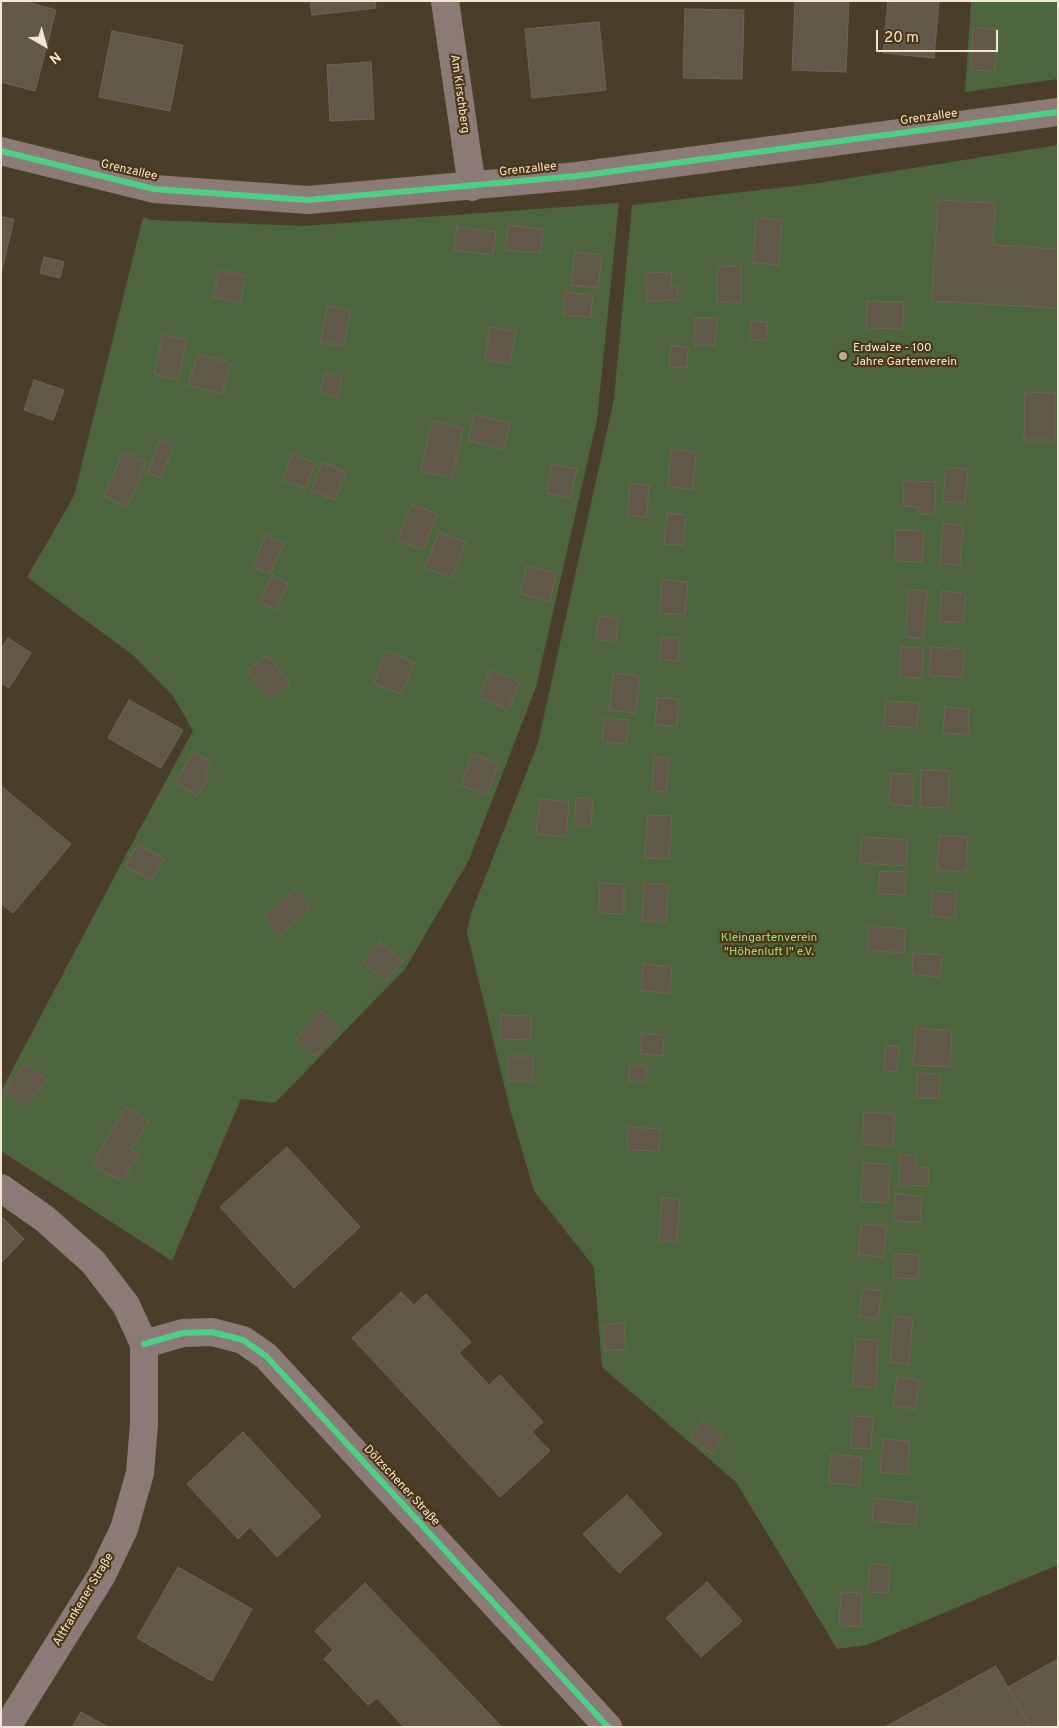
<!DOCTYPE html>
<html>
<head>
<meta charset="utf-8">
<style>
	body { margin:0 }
	#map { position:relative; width:1059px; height:1728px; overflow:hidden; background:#4a3e2b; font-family:Overpass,sans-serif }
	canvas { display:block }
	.frame { position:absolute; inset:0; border:2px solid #f2e5d2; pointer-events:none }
	.north { position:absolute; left:20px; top:20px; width:50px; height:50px; -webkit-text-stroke:4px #4c3613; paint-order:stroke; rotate:142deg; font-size:14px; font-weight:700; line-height:20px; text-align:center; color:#f2e5d2 }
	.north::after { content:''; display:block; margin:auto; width:18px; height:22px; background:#f2e5d2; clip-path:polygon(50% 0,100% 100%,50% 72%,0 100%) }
	.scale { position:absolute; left:876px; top:30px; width:122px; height:22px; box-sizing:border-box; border:2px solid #f2e5d2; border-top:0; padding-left:6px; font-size:15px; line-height:18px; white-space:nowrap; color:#f2e5d2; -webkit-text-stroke:4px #4c3613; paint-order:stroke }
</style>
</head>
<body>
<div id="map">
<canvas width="1059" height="1728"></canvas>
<div class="frame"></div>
<div class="north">N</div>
<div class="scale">20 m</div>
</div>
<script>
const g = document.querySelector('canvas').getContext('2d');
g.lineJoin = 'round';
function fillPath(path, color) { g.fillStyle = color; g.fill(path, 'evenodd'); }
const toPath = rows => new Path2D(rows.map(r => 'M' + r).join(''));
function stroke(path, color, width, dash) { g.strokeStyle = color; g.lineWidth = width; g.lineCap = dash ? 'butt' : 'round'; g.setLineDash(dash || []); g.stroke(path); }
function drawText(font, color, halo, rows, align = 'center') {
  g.font = font + ' Overpass,sans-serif'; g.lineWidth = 4.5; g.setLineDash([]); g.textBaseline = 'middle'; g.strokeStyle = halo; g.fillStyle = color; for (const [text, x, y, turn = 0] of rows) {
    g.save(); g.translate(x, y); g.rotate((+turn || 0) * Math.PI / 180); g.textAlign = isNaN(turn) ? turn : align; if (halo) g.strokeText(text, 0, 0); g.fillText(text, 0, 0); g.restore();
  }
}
const green = toPath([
	[971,1,1058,1,1058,79,965,92],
	[1058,145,1058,1565,867,1645,837,1649,736,1482,602,1367,594,1267,534,1191,510,1109,467,933,470,916,538,743,614,399,632,205,819,183],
	[619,203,597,420,536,687,469,860,405,969,275,1103,241,1099,172,1261,1,1151,1,1091,137,834,193,731,173,696,134,656,27,577,74,496,143,217,151,220,303,226]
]);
const building = toPath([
	[1,1,24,1,56,10,35,91,1,82,1,1],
	[310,1,375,1,376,8,312,15,310,1],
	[795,1,849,1,846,72,792,70,795,1],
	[888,1,939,1,934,58,883,53,888,1],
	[685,9,744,10,742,79,683,78,685,9],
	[599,22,606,90,532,98,525,29,599,22],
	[973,28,997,29,995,71,971,70,973,28],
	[112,31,183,45,170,111,99,97,112,31],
	[371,62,374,119,330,121,327,65,371,62],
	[938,200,995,203,993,245,1058,249,1058,308,932,301,938,200],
	[1,217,14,219,1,274,1,217],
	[756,218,782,220,779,265,753,263,756,218],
	[508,225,543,229,541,253,505,250,508,225],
	[457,227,496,232,493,255,454,250,457,227],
	[575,252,602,255,598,288,571,285,575,252],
	[44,257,64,262,60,278,40,273,44,257],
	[741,266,741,303,717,302,717,267,741,266],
	[219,270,246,276,240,303,213,297,219,270],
	[671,272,672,287,678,286,678,300,647,301,646,273,671,272],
	[565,292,593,295,591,317,563,315,565,292],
	[867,301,904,302,903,329,866,328,867,301],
	[328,306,351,311,343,346,320,342,328,306],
	[695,318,717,318,715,345,694,345,695,318],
	[751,321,768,322,766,341,750,339,751,321],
	[490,327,516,332,510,364,485,360,490,327],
	[163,334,187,340,178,380,154,374,163,334],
	[671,346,688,347,687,368,669,367,671,346],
	[198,354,231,363,222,394,188,385,198,354],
	[325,373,342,377,338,397,320,392,325,373],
	[34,380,64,390,53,420,24,410,34,380],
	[1025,392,1055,393,1055,440,1024,440,1025,392],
	[475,414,510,424,503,450,468,440,475,414],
	[432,421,463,428,452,478,421,471,432,421],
	[160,439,174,445,161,478,147,473,160,439],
	[671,449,696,452,693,489,668,487,671,449],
	[123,452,147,462,127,506,104,496,123,452],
	[292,454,315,463,306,488,283,480,292,454],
	[322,462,346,472,335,500,311,491,322,462],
	[553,464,577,469,570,498,546,493,553,464],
	[946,468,968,469,965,503,943,502,946,468],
	[904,481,936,482,935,514,919,514,919,507,903,506,904,481],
	[630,484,649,485,647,517,628,516,630,484],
	[412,504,437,514,423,550,397,540,412,504],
	[667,513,686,515,683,545,664,544,667,513],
	[943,524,963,525,960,565,940,564,943,524],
	[896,530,924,531,922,562,895,561,896,530],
	[439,532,466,542,452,578,425,568,439,532],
	[266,535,284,543,270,574,252,566,266,535],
	[527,566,556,573,550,601,520,594,527,566],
	[272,575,288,583,276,610,260,602,272,575],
	[662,580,688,582,685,615,660,613,662,580],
	[909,590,927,591,923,638,905,637,909,590],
	[942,591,966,594,963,623,939,621,942,591],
	[599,616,618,618,616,642,596,639,599,616],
	[661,637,679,638,679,661,660,660,661,637],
	[8,638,31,653,9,688,1,683,1,649,8,638],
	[901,647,923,648,922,678,899,677,901,647],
	[931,647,964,649,963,677,929,676,931,647],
	[386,651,414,662,402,694,374,683,386,651],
	[267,655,290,683,271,699,247,671,267,655],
	[491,669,520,682,508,710,479,697,491,669],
	[613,673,640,676,636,713,609,710,613,673],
	[657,698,679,699,677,726,655,725,657,698],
	[129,700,183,730,161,768,108,738,129,700],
	[886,701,919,703,917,728,884,726,886,701],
	[945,707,969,709,968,735,943,733,945,707],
	[604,718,629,720,626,744,602,742,604,718],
	[194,752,211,762,205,772,210,775,197,796,175,782,194,752],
	[473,754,499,764,487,795,461,785,473,754],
	[654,757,669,758,666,792,652,791,654,757],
	[921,770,950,771,948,808,920,807,921,770],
	[891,773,914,775,912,806,889,804,891,773],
	[1,786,71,844,13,913,1,904,1,786],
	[576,798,593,799,591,826,574,825,576,798],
	[540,799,569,802,566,837,536,834,540,799],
	[648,815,672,816,669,859,645,858,648,815],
	[939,835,968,837,966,872,937,870,939,835],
	[862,837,907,840,906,866,860,863,862,837],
	[138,844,164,859,151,881,125,866,138,844],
	[880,871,906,872,905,895,878,894,880,871],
	[600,883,624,884,624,914,599,913,600,883],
	[644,883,668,885,666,922,642,920,644,883],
	[294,889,311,907,281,935,264,917,294,889],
	[932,891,956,892,955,918,931,916,932,891],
	[869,926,905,929,904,953,867,950,869,926],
	[380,942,403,961,386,981,363,962,380,942],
	[913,953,942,955,940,977,912,974,913,953],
	[643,964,672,967,670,993,641,991,643,964],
	[321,1011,340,1029,315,1056,296,1039,321,1011],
	[501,1015,531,1016,530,1040,500,1039,501,1015],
	[916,1028,952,1031,950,1067,913,1065,916,1028],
	[642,1033,664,1035,663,1056,640,1054,642,1033],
	[886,1045,899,1047,897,1072,884,1071,886,1045],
	[508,1056,533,1056,532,1081,508,1081,508,1056],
	[26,1063,47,1080,24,1107,4,1091,26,1063],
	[630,1065,647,1066,646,1082,629,1081,630,1065],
	[917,1073,940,1074,939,1098,917,1098,917,1073],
	[126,1107,149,1121,131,1149,139,1154,122,1182,92,1164,126,1107],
	[864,1112,895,1114,893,1146,862,1144,864,1112],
	[628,1127,661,1129,659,1151,627,1150,628,1127],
	[287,1147,360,1227,294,1288,220,1207,287,1147],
	[900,1155,916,1156,915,1167,929,1168,928,1186,899,1185,900,1155],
	[863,1163,890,1164,888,1203,861,1201,863,1163],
	[895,1194,922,1196,920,1222,894,1221,895,1194],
	[662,1198,680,1199,677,1242,659,1240,662,1198],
	[3,1218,24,1239,1,1263,1,1219,3,1218],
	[861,1224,887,1226,883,1257,858,1255,861,1224],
	[895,1254,919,1255,918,1279,893,1278,895,1254],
	[863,1288,882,1291,878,1319,859,1316,863,1288],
	[401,1292,414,1305,426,1294,471,1342,459,1353,489,1385,500,1375,543,1422,532,1432,550,1451,500,1497,352,1338,401,1292],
	[894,1316,913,1318,909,1364,890,1362,894,1316],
	[624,1323,626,1349,605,1351,603,1325,624,1323],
	[856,1339,878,1340,876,1388,853,1386,856,1339],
	[897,1377,919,1380,916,1409,893,1406,897,1377],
	[852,1416,873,1417,871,1449,851,1448,852,1416],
	[703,1420,724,1437,711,1454,690,1437,703,1420],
	[243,1432,321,1516,277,1557,250,1527,238,1539,187,1484,243,1432],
	[883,1439,910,1441,907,1474,880,1472,883,1439],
	[831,1454,862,1457,859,1485,829,1483,831,1454],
	[627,1495,662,1534,619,1573,583,1534,627,1495],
	[874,1498,918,1503,915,1525,872,1521,874,1498],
	[870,1564,890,1565,888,1593,868,1592,870,1564],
	[178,1567,252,1609,212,1681,137,1638,178,1567],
	[707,1582,742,1621,701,1657,666,1618,707,1582],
	[365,1583,502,1727,404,1727,377,1698,368,1705,324,1659,333,1650,315,1631,365,1583],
	[841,1592,862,1593,861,1627,839,1625,841,1592],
	[1058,1659,1058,1727,1030,1727,1008,1687,1058,1659],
	[996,1666,1030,1727,885,1727,996,1666],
	[81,1712,108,1727,72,1727,81,1712]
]);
const minor = toPath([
	[445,1,472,187],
	[1,151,154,189,308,200,577,176,1058,112],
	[1,1188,45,1219,93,1262,126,1305,144,1344,144,1424,140,1473,124,1529,102,1575,7,1727],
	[144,1344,183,1333,212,1332,243,1340,266,1356,608,1727]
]);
const cycleway = toPath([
	[1,151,154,189,308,200,577,176,1058,112],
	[144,1344,183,1333,212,1332,243,1340,266,1356,608,1727]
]);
const markers = [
	[843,356,5,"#b7ab98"]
];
const streetNames = [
	["Am Kirschberg",459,94,82],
	["Grenzallee",929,118,-8],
	["Grenzallee",528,170,-6],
	["Grenzallee",129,171,13],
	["Dölzschener Straße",401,1486,47],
	["Altfrankener Straße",84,1600,-59]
];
const poiNames = [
	["Erdwalze - 100",853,349],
	["Jahre Gartenverein",853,363]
];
const parkNames = [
	["Kleingartenverein",769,939],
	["\"Höhenluft I\" e.V.",769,953]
];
fillPath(green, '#4c653d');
fillPath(building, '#625849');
stroke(building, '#6f6555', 1);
stroke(minor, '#8c7a78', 28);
stroke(cycleway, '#4dcf88', 6);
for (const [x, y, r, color] of markers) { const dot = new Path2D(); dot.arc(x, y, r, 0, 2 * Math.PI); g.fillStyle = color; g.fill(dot); stroke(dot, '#4c3613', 2); }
drawText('12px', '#f2e5d2', '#4c3613', streetNames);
drawText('12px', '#f2e5d2', '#4c3613', poiNames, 'left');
drawText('12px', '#9eda87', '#4c3613', parkNames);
</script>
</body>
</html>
